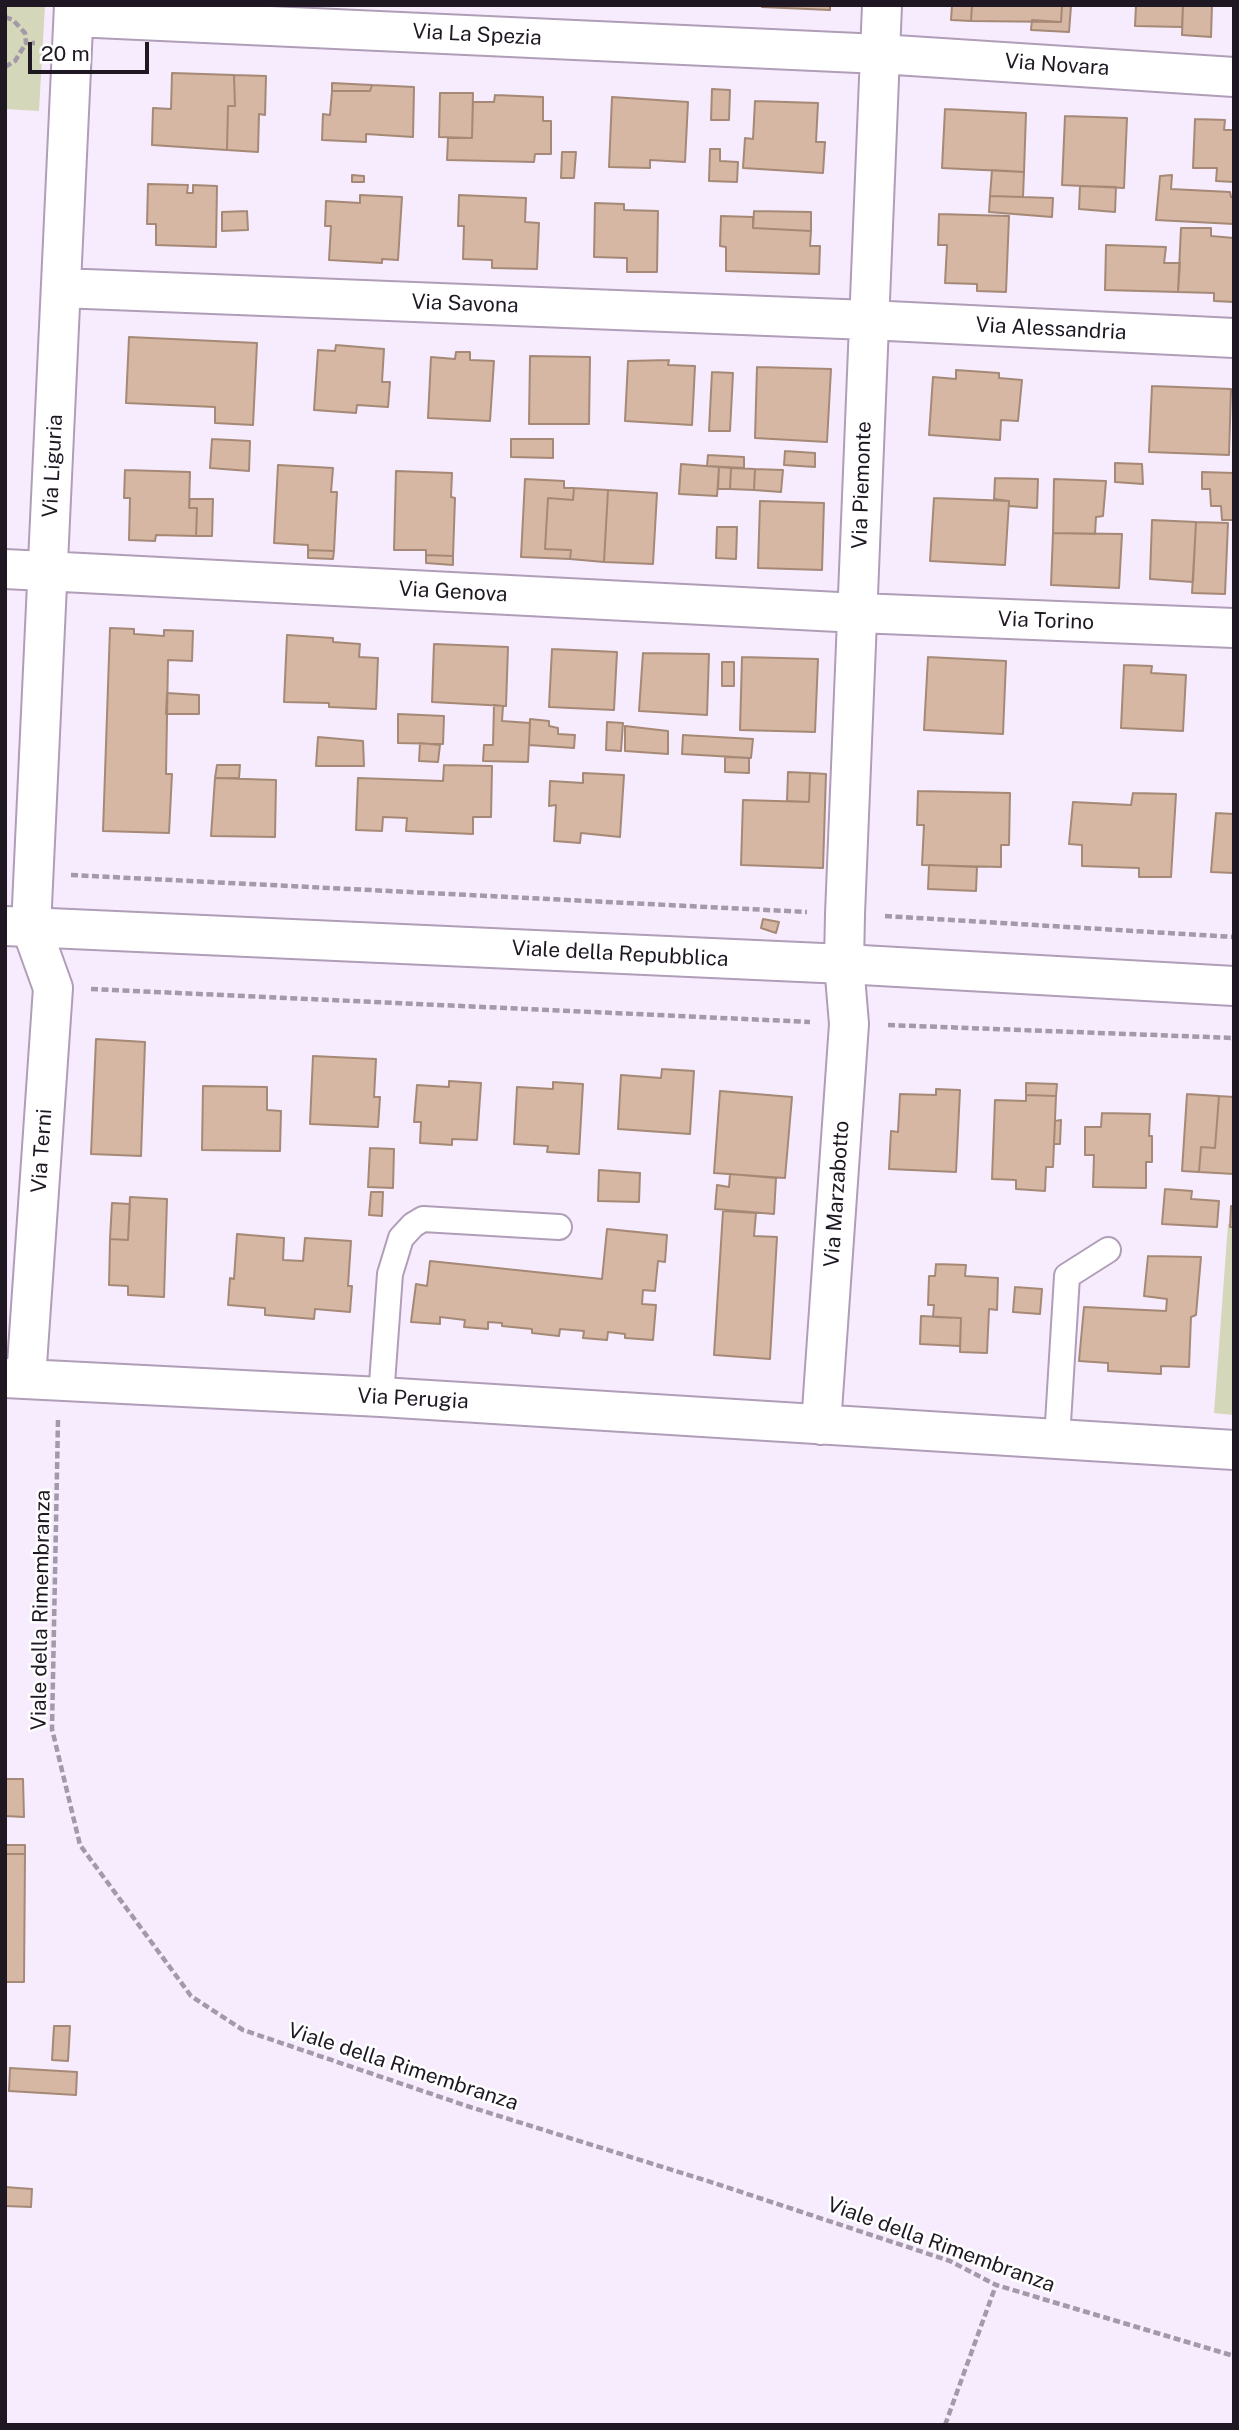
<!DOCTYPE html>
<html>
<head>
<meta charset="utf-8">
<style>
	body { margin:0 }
	#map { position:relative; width:1239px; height:2430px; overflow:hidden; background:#f7ecfd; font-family:"Public Sans",sans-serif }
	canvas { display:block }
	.frame { position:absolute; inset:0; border:7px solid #1f1823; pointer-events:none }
	.scale { position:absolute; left:28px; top:42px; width:121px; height:32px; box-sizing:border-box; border:4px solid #1f1823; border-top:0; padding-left:9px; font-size:21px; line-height:24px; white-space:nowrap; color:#1f1823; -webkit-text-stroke:5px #fff; paint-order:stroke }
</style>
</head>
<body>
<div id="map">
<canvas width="1239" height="2430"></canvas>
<div class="frame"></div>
<div class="scale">20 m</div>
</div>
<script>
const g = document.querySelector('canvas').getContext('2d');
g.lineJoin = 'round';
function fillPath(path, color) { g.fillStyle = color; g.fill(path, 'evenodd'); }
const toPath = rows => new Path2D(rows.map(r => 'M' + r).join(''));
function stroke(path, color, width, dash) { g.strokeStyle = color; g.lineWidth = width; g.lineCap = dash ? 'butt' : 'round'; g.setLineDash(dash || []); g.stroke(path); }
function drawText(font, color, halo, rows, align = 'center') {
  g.font = font + ' "Public Sans",sans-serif'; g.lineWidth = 5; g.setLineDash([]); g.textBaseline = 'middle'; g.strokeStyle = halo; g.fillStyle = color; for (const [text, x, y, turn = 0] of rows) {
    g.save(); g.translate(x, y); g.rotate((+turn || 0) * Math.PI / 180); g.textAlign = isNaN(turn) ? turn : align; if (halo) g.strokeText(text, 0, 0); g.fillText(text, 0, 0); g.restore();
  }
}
const green = toPath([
	[5,5,45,5,39,111,5,109],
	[1228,1224,1234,1224,1234,1415,1214,1413]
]);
const building = toPath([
	[762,5,830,5,830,10,762,7,762,5],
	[952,5,972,5,971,21,951,20,952,5],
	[972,5,1062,5,1061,22,971,21,972,5],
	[1136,5,1183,5,1182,27,1135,26,1136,5],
	[1183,5,1212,5,1211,37,1182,35,1183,5],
	[1062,6,1071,6,1069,32,1031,30,1032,20,1061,22,1062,6],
	[172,73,234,75,235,106,228,106,227,150,152,145,153,108,171,109,172,73],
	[234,75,266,76,265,115,259,114,258,152,227,150,228,106,235,106,234,75],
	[332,83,372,85,370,91,332,91,332,83],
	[372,85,414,87,413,137,366,134,366,142,322,140,323,114,330,115,332,91,370,91,372,85],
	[712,89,730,90,729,120,711,120,712,89],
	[440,93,473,93,472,138,439,137,440,93],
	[495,95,543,97,543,121,551,121,551,154,535,154,534,162,447,160,448,138,472,138,473,102,494,102,495,95],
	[612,97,688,102,685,162,650,160,650,168,609,167,612,97],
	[755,101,818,103,816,142,825,142,823,173,743,168,745,138,753,139,755,101],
	[945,109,1026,113,1024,172,942,168,945,109],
	[1065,116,1127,118,1124,188,1062,185,1065,116],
	[1195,119,1225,120,1224,130,1234,130,1234,182,1216,181,1217,168,1193,168,1195,119],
	[710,149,720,149,720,161,738,162,737,182,709,181,710,149],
	[562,152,576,152,574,178,561,178,562,152],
	[992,170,1024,172,1023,197,990,196,992,170],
	[352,175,364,176,364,182,352,182,352,175],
	[1172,175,1171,189,1230,192,1231,197,1234,198,1234,224,1156,220,1160,176,1172,175],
	[148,184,188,185,187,193,193,193,193,185,217,186,216,247,156,245,156,224,147,224,148,184],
	[1080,186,1116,187,1115,212,1079,209,1080,186],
	[360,195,402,197,398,260,382,259,382,263,329,260,331,226,325,226,326,201,360,203,360,195],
	[459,195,526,198,525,222,539,223,537,269,492,268,492,260,463,259,464,226,458,226,459,195],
	[990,196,1053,198,1052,217,989,212,990,196],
	[595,203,624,204,624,210,658,211,657,272,627,272,627,258,594,257,595,203],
	[247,211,248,230,222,231,222,212,247,211],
	[754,211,811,212,811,231,753,228,754,211],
	[939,214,1009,216,1006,292,977,291,977,284,945,283,947,245,938,245,939,214],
	[721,216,753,217,753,228,811,231,810,246,820,246,819,274,726,271,726,247,720,246,721,216],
	[1181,228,1211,228,1211,236,1234,238,1234,302,1214,301,1214,293,1178,292,1181,228],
	[1106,245,1166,247,1164,263,1180,263,1178,292,1105,290,1106,245],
	[129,337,257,343,253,425,215,423,215,407,126,403,129,337],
	[336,345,384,349,382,382,390,382,388,407,357,405,356,413,314,410,318,350,335,351,336,345],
	[456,352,470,352,470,360,494,361,490,421,428,418,431,357,455,359,456,352],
	[530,356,590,357,589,424,529,424,530,356],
	[669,360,668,365,695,366,692,425,625,421,628,361,669,360],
	[757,367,831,369,827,442,755,438,757,367],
	[956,370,999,373,999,378,1022,380,1018,421,1001,420,1000,440,929,435,933,377,956,379,956,370],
	[712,372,733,373,730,431,709,431,712,372],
	[1152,386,1231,389,1229,455,1149,452,1152,386],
	[212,439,250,441,249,471,210,468,212,439],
	[511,439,553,439,553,458,511,457,511,439],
	[785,451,815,453,815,467,784,465,785,451],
	[708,455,744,457,744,468,707,466,708,455],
	[1115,463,1142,464,1143,484,1115,482,1115,463],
	[681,464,719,467,717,496,679,494,681,464],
	[278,465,333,468,331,492,337,492,334,551,308,550,308,545,274,543,278,465],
	[719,467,731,468,730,489,718,489,719,467],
	[731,468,755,469,754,490,730,489,731,468],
	[755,469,783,470,781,492,754,490,755,469],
	[125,470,190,472,189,508,197,508,196,536,156,535,155,541,129,540,130,498,124,498,125,470],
	[396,471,452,473,451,497,455,498,453,556,426,555,426,550,394,550,396,471],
	[1202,472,1234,473,1234,520,1222,520,1221,506,1211,506,1210,489,1202,489,1202,472],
	[995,478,1038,479,1037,508,1009,506,1009,501,994,499,995,478],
	[525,479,564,481,564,488,574,488,573,500,548,498,545,549,571,550,570,559,521,557,525,479],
	[1054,479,1106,481,1103,516,1096,517,1095,534,1053,533,1054,479],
	[574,488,608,490,604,562,570,559,571,550,545,549,548,498,573,500,574,488],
	[608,490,657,493,653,564,604,562,608,490],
	[934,498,1009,501,1005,565,930,561,934,498],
	[190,499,213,499,212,536,196,536,197,508,189,508,190,499],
	[760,501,824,503,822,570,758,568,760,501],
	[1152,520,1196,522,1193,582,1150,579,1152,520],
	[1196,522,1228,523,1225,594,1192,593,1196,522],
	[717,527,737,527,736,559,716,558,717,527],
	[1053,533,1122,534,1119,588,1051,585,1053,533],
	[308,550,334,551,333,559,308,558,308,550],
	[426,555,453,556,453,565,426,563,426,555],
	[110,628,134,629,134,634,164,636,164,630,193,631,192,661,168,660,166,774,172,774,169,833,103,831,110,628],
	[287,635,333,638,333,642,360,644,359,657,378,658,376,709,329,707,329,703,284,702,287,635],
	[434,644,508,647,506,706,432,702,434,644],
	[552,649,617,652,614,710,549,707,552,649],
	[643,653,709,654,707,715,639,711,643,653],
	[742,657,818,659,815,732,740,730,742,657],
	[928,657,1006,661,1003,734,924,730,928,657],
	[722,662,734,662,734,686,722,686,722,662],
	[1124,665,1152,666,1151,673,1186,675,1183,731,1121,728,1124,665],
	[167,693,199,695,199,714,166,714,167,693],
	[494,705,503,706,502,721,530,723,528,762,483,761,484,745,493,745,494,705],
	[398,714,444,716,443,744,398,743,398,714],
	[530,719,549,721,549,726,558,728,558,734,575,735,574,748,529,745,530,719],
	[607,722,623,723,621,751,606,750,607,722],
	[625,726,668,731,668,754,625,751,625,726],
	[683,735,753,739,751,758,682,754,683,735],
	[318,737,363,741,364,766,316,766,318,737],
	[420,743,440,745,438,762,419,761,420,743],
	[725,757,749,758,749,773,725,772,725,757],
	[217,765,240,765,239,778,215,778,217,765],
	[444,765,492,766,491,817,473,817,473,834,406,831,407,818,383,817,382,831,356,830,358,778,443,781,444,765],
	[788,772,810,773,809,802,787,801,788,772],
	[583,773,624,775,620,837,581,833,580,843,554,841,556,805,549,806,550,781,583,783,583,773],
	[810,773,826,774,823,868,741,865,743,800,809,802,810,773],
	[215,778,276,780,275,837,211,836,215,778],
	[918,791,1010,793,1009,845,1001,845,1001,867,922,865,924,825,917,825,918,791],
	[1133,793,1176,794,1171,877,1139,877,1139,868,1082,866,1082,845,1069,844,1073,802,1131,805,1133,793],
	[1216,813,1234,814,1234,873,1211,872,1216,813],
	[929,865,977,867,976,891,928,889,929,865],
	[763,919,779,922,776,933,761,928,763,919],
	[96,1039,145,1042,141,1156,91,1154,96,1039],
	[313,1056,376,1059,374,1097,380,1097,378,1127,310,1124,313,1056],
	[662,1069,694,1071,690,1134,618,1129,621,1075,661,1078,662,1069],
	[449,1081,481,1083,477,1140,452,1139,452,1145,420,1143,421,1122,414,1122,417,1085,449,1087,449,1081],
	[553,1082,583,1084,579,1154,547,1152,548,1146,514,1144,517,1087,553,1089,553,1082],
	[1026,1083,1057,1084,1056,1096,1026,1095,1026,1083],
	[203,1086,267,1087,267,1110,281,1111,280,1151,202,1150,203,1086],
	[936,1089,960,1090,956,1172,889,1169,891,1131,898,1132,900,1094,936,1095,936,1089],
	[720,1091,792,1097,785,1178,714,1173,720,1091],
	[1187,1094,1219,1096,1215,1148,1201,1147,1199,1172,1182,1171,1187,1094],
	[1026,1095,1056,1096,1053,1167,1046,1167,1045,1191,1016,1189,1016,1180,992,1179,995,1100,1026,1101,1026,1095],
	[1219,1096,1234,1097,1234,1174,1199,1172,1201,1147,1215,1148,1219,1096],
	[1102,1113,1150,1114,1149,1136,1152,1136,1152,1162,1146,1162,1146,1188,1093,1187,1094,1155,1085,1155,1085,1127,1101,1127,1102,1113],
	[1061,1120,1060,1144,1054,1144,1055,1121,1061,1120],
	[370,1148,394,1149,393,1188,368,1187,370,1148],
	[599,1170,640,1173,639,1202,598,1201,599,1170],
	[730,1174,776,1178,774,1214,715,1209,717,1185,729,1187,730,1174],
	[1165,1189,1192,1191,1191,1199,1219,1201,1217,1227,1162,1224,1165,1189],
	[371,1192,383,1192,382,1216,369,1215,371,1192],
	[130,1197,167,1199,164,1297,128,1295,128,1286,109,1285,110,1239,128,1240,130,1197],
	[112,1203,130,1204,128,1240,110,1239,112,1203],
	[1231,1206,1234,1206,1234,1227,1230,1227,1231,1206],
	[723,1211,756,1213,754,1236,777,1237,770,1359,714,1355,723,1211],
	[607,1229,667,1235,665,1262,658,1261,655,1291,643,1290,642,1304,656,1305,653,1340,625,1338,625,1334,608,1332,607,1340,583,1338,584,1331,560,1329,559,1336,532,1333,532,1329,502,1326,502,1323,488,1322,488,1329,464,1327,465,1320,440,1317,440,1324,411,1322,416,1284,427,1286,430,1261,602,1279,607,1229],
	[237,1234,284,1238,283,1260,303,1261,305,1238,351,1241,348,1286,352,1286,350,1312,315,1309,314,1319,265,1315,265,1308,228,1305,230,1278,234,1279,237,1234],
	[1148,1256,1201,1257,1196,1315,1191,1317,1189,1367,1161,1366,1161,1374,1108,1371,1108,1363,1079,1361,1084,1307,1166,1311,1167,1299,1144,1296,1148,1256],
	[936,1264,966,1265,965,1276,998,1278,997,1310,989,1309,987,1353,960,1352,961,1318,933,1317,934,1305,928,1305,929,1276,935,1276,936,1264],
	[1015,1287,1042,1289,1040,1314,1013,1312,1015,1287],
	[921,1316,961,1318,960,1346,920,1344,921,1316],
	[5,1779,23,1779,24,1817,5,1816,5,1779],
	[5,1845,25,1845,25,1854,5,1854,5,1845],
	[5,1854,25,1854,24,1982,5,1982,5,1854],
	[54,2026,70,2026,68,2061,52,2060,54,2026],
	[10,2068,77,2072,76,2095,9,2091,10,2068],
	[5,2187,32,2189,31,2207,5,2206,5,2187]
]);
const path = toPath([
	[5,17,13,20,25,33,26,43,35,43],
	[5,67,15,61,26,43],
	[71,875,807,912],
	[885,916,1234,937],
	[91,989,810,1022],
	[888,1025,1234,1038],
	[58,1420,52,1729,80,1845,191,1996,243,2030,467,2106,714,2183,950,2261,996,2285,1234,2356],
	[945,2425,996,2285]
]);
const service = toPath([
	[381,1397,390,1274,401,1238,413,1225,423,1219,559,1227],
	[1057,1439,1067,1276,1108,1250]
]);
const minor = toPath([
	[74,17,880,54,1234,77],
	[61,288,868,320,1234,338],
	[5,569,858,613,1234,628],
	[5,1378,381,1397,1234,1450],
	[26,1379,53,988,31,927,74,5],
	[821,1425,849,1024,844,964,845,914,882,5]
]);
const tertiary = toPath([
	[5,926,844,964,1234,986]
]);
const streetNames = [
	["Via La Spezia",477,35,3],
	["Via Novara",1057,65,4],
	["Via Savona",465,304,2],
	["Via Alessandria",1051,329,3],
	["Via Liguria",53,466,-87],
	["Via Piemonte",862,485,-88],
	["Via Genova",453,592,3],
	["Via Torino",1046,621,2],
	["Viale della Repubblica",620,954,3],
	["Via Terni",42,1151,-86],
	["Via Marzabotto",837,1194,-86],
	["Via Perugia",413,1399,3],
	["Viale della Rimembranza",41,1610,-89],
	["Viale della Rimembranza",403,2067,18],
	["Viale della Rimembranza",941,2245,20]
];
fillPath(green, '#d4d7b9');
fillPath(building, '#d5b7a3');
stroke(building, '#a58976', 2);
stroke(service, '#b09db8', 28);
stroke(minor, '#b09db8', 42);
stroke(tertiary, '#b09db8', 42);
stroke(path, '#a399a8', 4.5, [7, 3.5]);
stroke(service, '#fff', 24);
stroke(minor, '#fff', 38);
stroke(tertiary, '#fff', 38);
drawText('21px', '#1f1823', '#fff', streetNames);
</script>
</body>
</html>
